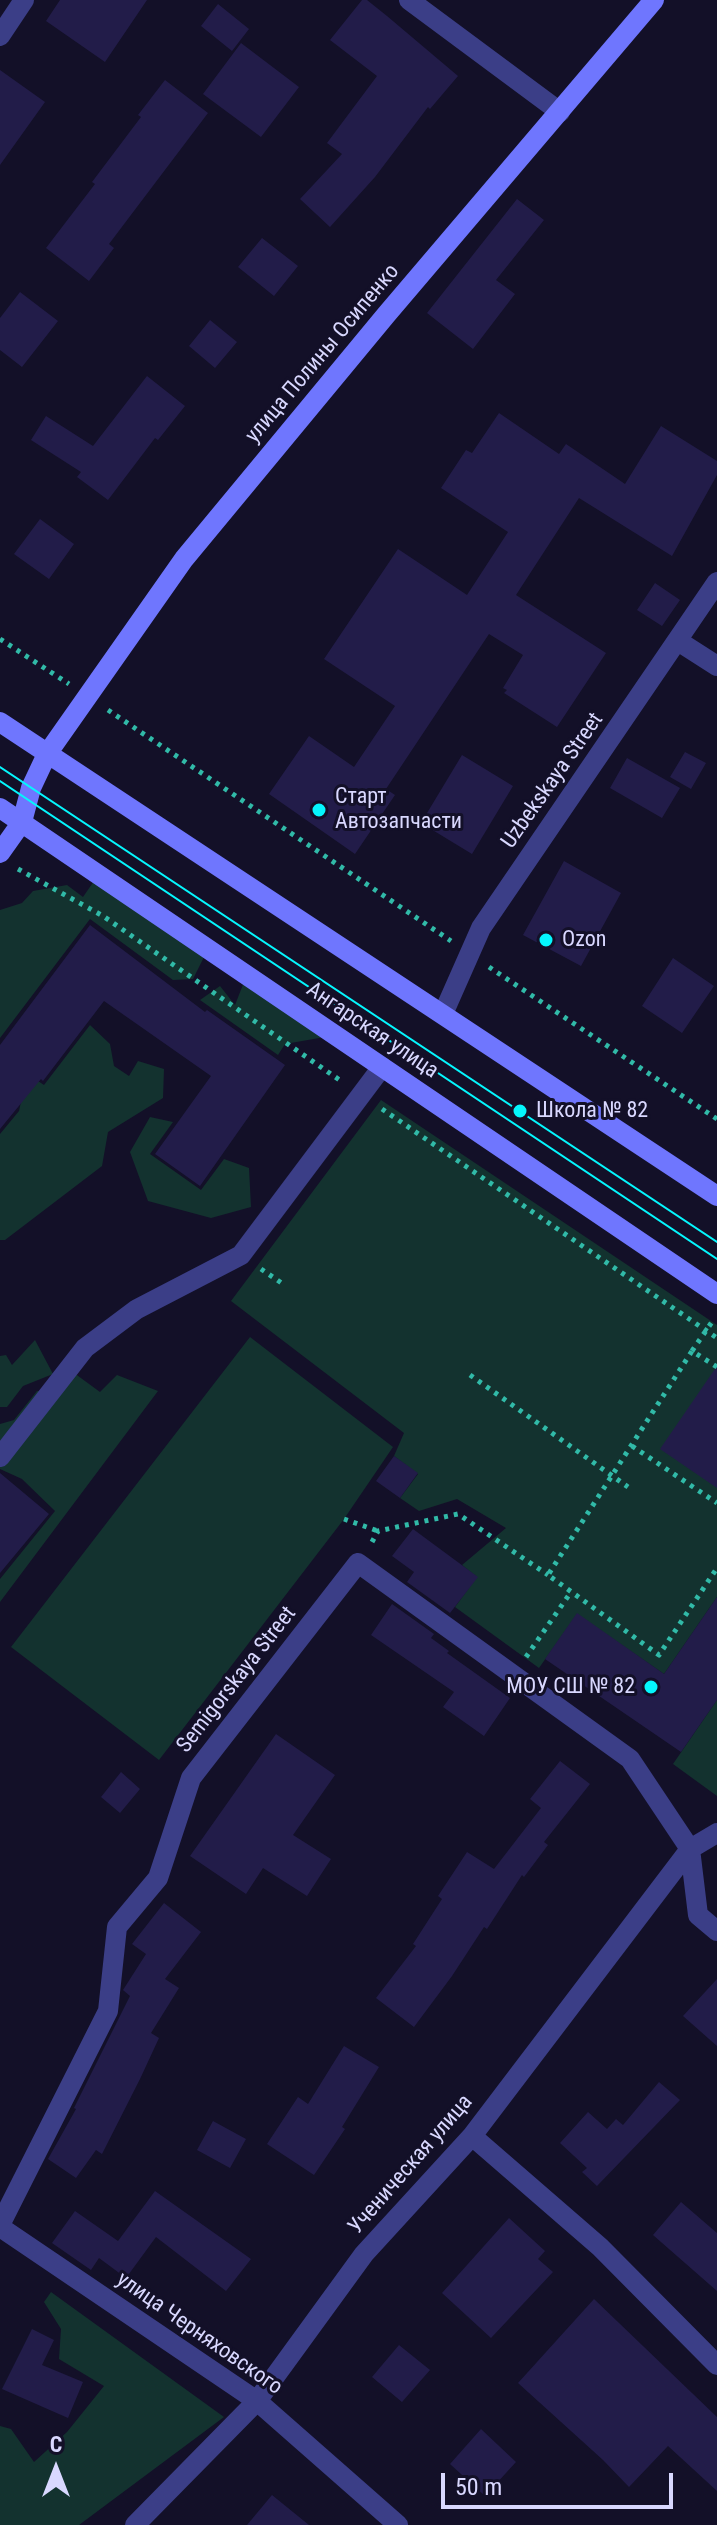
<!DOCTYPE html>
<html>
<head>
<meta charset="utf-8">
<style>
	body { margin:0 }
	#map { position:relative; width:717px; height:2525px; overflow:hidden; background:#131028; font-family:"Roboto Condensed",sans-serif }
	canvas { display:block }
	.north { position:absolute; left:16px; top:2429px; width:80px; height:80px; -webkit-text-stroke:6px #131028; paint-order:stroke; rotate:0deg; font-size:22px; font-weight:700; line-height:32px; text-align:center; color:#d9d8ff }
	.north::after { content:''; display:block; margin:auto; width:28px; height:36px; background:#d9d8ff; clip-path:polygon(50% 0,100% 100%,50% 72%,0 100%) }
	.scale { position:absolute; left:441px; top:2473px; width:232px; height:36px; box-sizing:border-box; border:4px solid #d9d8ff; border-top:0; padding-left:10px; font-size:24px; line-height:28px; white-space:nowrap; color:#d9d8ff; -webkit-text-stroke:6px #131028; paint-order:stroke }
</style>
</head>
<body>
<div id="map">
<canvas width="717" height="2525"></canvas>
<div class="north">С</div>
<div class="scale">50 m</div>
</div>
<script>
const g = document.querySelector('canvas').getContext('2d');
g.lineJoin = 'round';
function fillPath(path, color) { g.fillStyle = color; g.fill(path, 'evenodd'); }
const toPath = rows => new Path2D(rows.map(r => 'M' + r).join(''));
function stroke(path, color, width, dash) { g.strokeStyle = color; g.lineWidth = width; g.lineCap = dash ? 'butt' : 'round'; g.setLineDash(dash || []); g.stroke(path); }
function drawText(font, color, halo, rows, align = 'center') {
  g.font = font + ' "Roboto Condensed",sans-serif'; g.lineWidth = 6; g.setLineDash([]); g.textBaseline = 'middle'; g.strokeStyle = halo; g.fillStyle = color; for (const [text, x, y, turn = 0] of rows) {
    g.save(); g.translate(x, y); g.rotate((+turn || 0) * Math.PI / 180); g.textAlign = isNaN(turn) ? turn : align; if (halo) g.strokeText(text, 0, 0); g.fillText(text, 0, 0); g.restore();
  }
}
const green = toPath([
	[94,881,206,953,193,979,173,980,90,919,0,1038,0,910,22,903,33,891,67,885,83,897],
	[244,982,325,1037,285,1044,278,1055,200,1000,220,986,235,1005],
	[90,1025,110,1044,114,1066,129,1076,138,1061,164,1069,163,1098,108,1132,102,1166,5,1240,0,1240,0,1134,19,1111,26,1079,35,1079,44,1085],
	[381,1100,717,1325,717,1597,664,1674,577,1614,539,1668,455,1607,477,1577,462,1565,506,1528,457,1499,419,1511,400,1498,418,1474,394,1456,404,1433,231,1301],
	[150,1117,173,1122,150,1154,201,1190,224,1159,249,1168,251,1207,211,1218,148,1201,130,1152],
	[250,1337,393,1447,344,1519,159,1760,11,1647],
	[35,1340,53,1374,23,1386,7,1407,0,1407,0,1356,6,1355,12,1365],
	[70,1370,100,1392,117,1375,158,1391,0,1602,0,1579,55,1511,22,1479,0,1469,0,1424,14,1420,37,1391,54,1392],
	[717,1700,717,1796,673,1764],
	[51,2292,224,2417,79,2525,0,2525,0,2426,11,2429,34,2462,67,2432,104,2386,59,2359,61,2329,44,2302]
]);
const building = toPath([
	[60,0,147,0,105,62,46,21],
	[362,0,367,0,387,16,458,76,430,109,428,107,375,177,330,227,300,199,342,154,327,143,377,76,330,40],
	[218,4,249,29,232,51,201,26],
	[241,43,299,87,261,137,203,94],
	[0,70,45,102,0,165],
	[165,80,208,113,109,244,114,248,89,281,46,248,95,184,92,182,141,117,138,115],
	[517,199,544,220,496,280,515,294,473,349,427,313],
	[262,238,298,266,274,296,238,267],
	[20,292,58,321,22,367,0,350,0,318],
	[210,320,237,342,215,368,189,346],
	[147,376,185,406,158,440,155,438,108,500,77,477,81,472,31,440,46,416,93,446],
	[499,413,559,454,566,444,625,484,661,426,717,461,717,475,672,556,579,498,516,595,606,653,557,727,504,693,507,690,503,688,523,655,489,634,386,789,395,795,355,854,269,794,309,736,354,767,395,706,324,659,398,549,467,595,508,532,441,488,466,450,472,453],
	[40,519,74,544,49,579,14,554],
	[655,583,680,600,662,626,637,610],
	[685,752,706,763,691,789,670,777],
	[462,755,513,786,472,854,421,823],
	[627,758,680,788,662,818,610,788],
	[564,861,621,893,581,966,523,935],
	[90,925,205,1012,207,1010,285,1065,200,1186,155,1154,211,1076,104,1001,43,1081,41,1079,0,1129,0,1045],
	[673,958,714,986,682,1033,642,1006],
	[717,1366,717,1488,660,1449],
	[394,1456,418,1473,400,1498,376,1481],
	[0,1473,49,1514,0,1573],
	[413,1529,478,1577,450,1613,407,1582,414,1572,392,1556],
	[717,1597,717,1700,681,1752,545,1659,577,1613,664,1674],
	[392,1604,434,1634,431,1638,449,1651,447,1653,510,1698,484,1736,443,1707,454,1692,371,1635],
	[276,1734,335,1775,293,1835,331,1859,307,1896,263,1868,246,1894,190,1856],
	[560,1761,590,1784,544,1842,548,1845,524,1877,522,1875,487,1929,484,1927,452,1976,414,2027,376,1998,416,1946,413,1944,442,1899,438,1896,467,1852,494,1869,541,1808,530,1799],
	[121,1772,140,1789,120,1813,101,1797],
	[164,1903,201,1932,165,1979,179,1988,151,2033,159,2038,140,2079,102,2154,96,2150,76,2178,48,2159,76,2109,74,2108,130,1996,123,1990,146,1954,132,1944],
	[717,1979,717,2046,683,2016],
	[344,2046,379,2067,342,2127,345,2129,314,2175,267,2144,298,2097,308,2104],
	[659,2082,680,2100,597,2186,582,2172,587,2168,560,2143,588,2112,607,2129,616,2119,623,2125],
	[213,2121,246,2139,230,2168,197,2150],
	[155,2191,251,2259,226,2291,156,2237,126,2278,99,2258,91,2270,52,2243,75,2211,118,2241],
	[681,2202,717,2233,717,2291,653,2235],
	[509,2218,545,2251,538,2259,553,2272,491,2338,442,2293],
	[594,2299,717,2417,717,2491,668,2446,629,2487,603,2460,518,2383],
	[32,2329,54,2340,42,2365,83,2382,68,2418,2,2389],
	[399,2345,430,2370,402,2402,372,2377],
	[481,2429,516,2462,485,2496,450,2464],
	[272,2495,309,2525,247,2525]
]);
const path = toPath([
	[0,639,69,684],
	[108,710,451,941],
	[18,869,103,916,341,1081],
	[489,967,717,1119],
	[382,1109,717,1338],
	[261,1269,283,1284],
	[692,1351,714,1319],
	[717,1367,692,1351,548,1575,659,1655,717,1568],
	[470,1375,628,1487],
	[632,1446,717,1503],
	[344,1519,378,1531],
	[372,1542,378,1531,458,1514,548,1575],
	[526,1657,571,1592]
]);
const minor = toPath([
	[409,0,560,112],
	[0,36,24,0],
	[678,641,717,666],
	[443,1014,481,928,717,582],
	[0,1457,85,1348,137,1309,241,1255,382,1067],
	[472,2136,600,2247,717,2365],
	[0,2225,108,2011,117,1927,158,1878,191,1778,358,1563,630,1759,690,1849,698,1915,717,1931],
	[0,2227,257,2401,398,2525],
	[135,2525,257,2401,364,2254,472,2136,690,1849,717,1833]
]);
const secondary = toPath([
	[0,722,717,1196],
	[0,808,717,1294],
	[0,853,22,822,31,788,47,754,184,559,386,315,654,0]
]);
const tram = toPath([
	[0,767,717,1242],
	[0,781,717,1259]
]);
const markers = [
	[319,810,8,"#05f6fd"],
	[546,940,8,"#05f6fd"],
	[520,1111,8,"#05f6fd"],
	[651,1687,8,"#05f6fd"]
];
const streetNames = [
	["улица Полины Осипенко",323,354,-50],
	["Uzbekskaya Street",553,781,-55],
	["Ангарская улица",372,1031,34],
	["Semigorskaya Street",237,1680,-52],
	["Ученическая улица",411,2165,-49],
	["улица Черняховского",199,2334,35]
];
const poiNames = [
	["Старт",335,797],
	["Автозапчасти",335,822],
	["Ozon",562,940],
	["Школа № 82",536,1111],
	["МОУ СШ № 82",635,1687,"right"]
];
fillPath(green, '#13322f');
fillPath(building, '#221c49');
stroke(path, '#31baa8', 5, [4, 6]);
stroke(minor, '#3b3e87', 20);
stroke(secondary, '#6f76fe', 20);
stroke(tram, '#05f6fd', 2);
for (const [x, y, r, color] of markers) { const dot = new Path2D(); dot.arc(x, y, r, 0, 2 * Math.PI); g.fillStyle = color; g.fill(dot); stroke(dot, '#131028', 3); }
drawText('22px', '#d9d8ff', '#131028', streetNames);
drawText('22px', '#d9d8ff', '#131028', poiNames, 'left');
</script>
</body>
</html>
